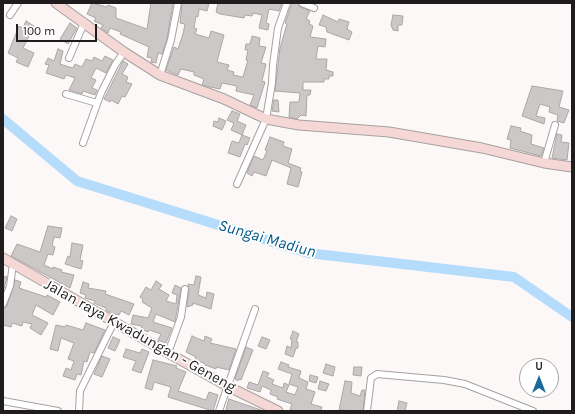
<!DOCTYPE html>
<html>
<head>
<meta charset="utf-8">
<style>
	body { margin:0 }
	#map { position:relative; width:575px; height:414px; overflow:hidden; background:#fdf8f8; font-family:Karla,sans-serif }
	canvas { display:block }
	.frame { position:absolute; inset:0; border:4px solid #1e1c1c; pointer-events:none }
	.north { position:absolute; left:519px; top:358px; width:40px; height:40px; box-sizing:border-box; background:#fff; border:1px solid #a5a4a4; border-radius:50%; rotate:0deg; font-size:11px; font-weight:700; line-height:16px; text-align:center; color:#1e1c1c }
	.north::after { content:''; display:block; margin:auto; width:14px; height:18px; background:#186a9b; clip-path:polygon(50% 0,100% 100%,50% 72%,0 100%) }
	.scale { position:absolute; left:16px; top:24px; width:81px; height:18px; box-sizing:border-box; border:2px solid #1e1c1c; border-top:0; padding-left:5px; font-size:12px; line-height:14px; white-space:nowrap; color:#1e1c1c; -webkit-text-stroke:3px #fff; paint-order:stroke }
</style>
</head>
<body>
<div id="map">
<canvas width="575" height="414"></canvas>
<div class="frame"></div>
<div class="north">U</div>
<div class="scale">100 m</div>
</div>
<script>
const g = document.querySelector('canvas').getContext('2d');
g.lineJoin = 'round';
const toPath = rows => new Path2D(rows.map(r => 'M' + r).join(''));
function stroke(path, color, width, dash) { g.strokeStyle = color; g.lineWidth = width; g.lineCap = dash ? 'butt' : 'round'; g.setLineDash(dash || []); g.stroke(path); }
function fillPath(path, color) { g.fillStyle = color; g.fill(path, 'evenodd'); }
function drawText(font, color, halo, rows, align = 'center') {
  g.font = font + ' Karla,sans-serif'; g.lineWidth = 3.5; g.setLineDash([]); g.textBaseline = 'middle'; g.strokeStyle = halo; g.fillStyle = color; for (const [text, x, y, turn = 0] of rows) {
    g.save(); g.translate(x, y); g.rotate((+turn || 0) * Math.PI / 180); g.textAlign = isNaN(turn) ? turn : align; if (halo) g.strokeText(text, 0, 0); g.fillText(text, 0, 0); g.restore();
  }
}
const river = toPath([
	[3,119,77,181,308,253,514,277,572,317]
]);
const building = toPath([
	[92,3,107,7,108,5,116,8,116,18,147,29,151,3,173,3,167,39,162,54,158,53,156,63,151,62,152,58,147,57,149,47,120,34,121,32,110,28,108,33,101,28,103,25,94,21,96,18,87,14,92,3],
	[182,3,209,3,207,11,199,9,198,17,196,16,194,28,197,29,195,34,209,38,211,31,224,35,217,62,229,65,227,70,234,72,233,75,243,77,248,60,246,60,248,50,245,50,246,44,250,44,252,36,260,38,259,46,266,47,261,63,266,64,262,81,265,82,257,108,250,105,254,95,236,91,237,86,222,83,220,89,210,87,202,85,204,79,194,75,194,72,181,69,178,75,166,70,174,47,178,49,183,34,185,24,180,23,182,3],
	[218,3,282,3,279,11,269,9,266,23,269,24,268,30,259,28,262,15,253,13,252,16,245,15,244,18,220,14,216,12,218,3],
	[292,3,298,3,300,7,310,11,306,19,310,21,309,24,313,26,310,37,326,39,325,47,318,46,316,59,327,59,326,70,333,72,333,76,329,76,329,79,324,79,324,82,303,82,303,90,311,90,310,95,307,95,306,116,301,115,297,119,289,117,290,102,299,102,300,93,275,91,280,48,287,24,285,23,292,3],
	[323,15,338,22,339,19,349,22,347,29,352,32,349,40,327,32,326,27,319,25,323,15],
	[393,15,403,16,402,25,398,25,398,31,393,30,391,25,393,15],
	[26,21,34,26,23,48,34,53,28,67,16,62,18,58,8,53,19,26,23,28,26,21],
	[70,23,77,28,68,44,60,39,70,23],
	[58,49,63,51,60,64,69,67,73,68,75,64,82,67,86,59,92,61,94,57,102,61,105,56,113,60,106,73,96,68,91,78,96,80,92,88,97,90,95,95,83,91,82,94,69,90,75,78,66,75,64,79,46,73,49,65,45,64,48,58,54,61,58,49],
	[123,61,128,64,122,74,128,77,126,82,132,84,125,97,122,96,118,104,111,100,110,102,104,99,123,61],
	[532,86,563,91,559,107,569,110,564,123,557,121,558,115,549,112,550,107,540,104,536,116,545,118,544,124,522,116,532,86],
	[274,100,278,100,279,112,272,111,274,100],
	[232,111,240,114,237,121,246,125,242,135,231,130,234,123,227,120,232,111],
	[219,118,226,121,222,130,213,126,214,121,218,122,219,118],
	[511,126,521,128,520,131,532,135,531,144,544,148,541,156,510,148,511,140,507,139,511,126],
	[557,134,562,135,561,142,569,143,567,160,552,158,557,134],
	[242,135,250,138,247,145,245,144,240,157,228,153,232,141,239,143,242,135],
	[270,137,284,142,283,146,292,149,288,163,301,168,300,171,302,172,298,187,287,184,291,168,272,160,266,176,254,172,252,176,247,173,254,156,263,160,267,151,265,150,270,137],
	[11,216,17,219,12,231,5,228,11,216],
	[48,226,62,228,60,238,54,237,52,246,55,247,53,255,48,254,44,265,53,269,53,267,62,270,61,272,74,275,70,288,11,256,17,244,40,252,48,226],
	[72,243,83,245,80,260,83,261,81,269,65,264,68,256,70,257,72,243],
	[3,276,7,277,3,292,3,276],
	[196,276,201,277,198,295,206,298,207,292,214,294,211,309,193,303,193,305,187,307,189,290,188,284,194,285,196,276],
	[15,280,21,282,19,288,46,297,47,295,60,302,53,315,36,305,32,315,48,323,41,335,30,328,32,324,23,322,22,326,12,323,11,327,3,325,3,308,7,306,15,280],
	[156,281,162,285,159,289,169,295,166,301,176,304,177,295,172,293,175,285,181,288,175,322,156,314,153,322,172,328,166,343,158,340,161,334,149,330,148,332,141,329,142,326,131,324,133,315,148,318,152,308,142,302,143,299,140,297,146,287,151,290,156,281],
	[83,282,89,284,88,288,106,291,105,294,134,304,129,315,121,311,119,315,111,313,106,310,106,308,94,303,95,301,85,298,86,295,80,293,83,282],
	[86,323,105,330,94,353,90,352,87,362,84,361,81,375,77,374,75,380,63,376,66,368,71,370,74,361,68,359,74,343,61,338,58,351,50,349,56,325,65,327,66,325,83,330,86,323],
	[293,331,299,334,296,342,298,342,298,348,296,348,293,357,285,354,287,346,291,348,292,339,290,339,293,331],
	[192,336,204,341,205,336,212,339,210,343,236,349,229,370,216,367,216,369,205,365,205,364,195,359,196,357,186,352,192,336],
	[113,337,120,340,115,351,108,348,113,337],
	[262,337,270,340,266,349,258,346,262,337],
	[246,347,253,350,241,380,239,379,238,381,235,379,246,347],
	[126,349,140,353,142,349,149,352,141,373,132,370,136,361,123,357,126,349],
	[102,356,110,359,102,377,94,374,102,356],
	[153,360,177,366,176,368,186,372,178,391,206,400,209,392,218,395,213,411,168,397,171,387,154,382,152,390,145,388,153,360],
	[281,362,289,365,288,367,301,371,299,378,308,382,306,389,315,392,311,404,322,407,321,411,294,411,290,409,292,404,277,399,278,397,270,394,271,390,262,386,260,392,247,388,249,382,258,385,263,371,269,373,267,377,274,380,272,384,283,388,284,383,289,385,286,392,295,395,298,387,289,384,292,374,278,369,281,362],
	[326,364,335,367,333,376,323,373,326,364],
	[354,367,362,367,361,376,353,375,354,367],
	[310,375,318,377,316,383,309,381,310,375],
	[320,381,329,384,326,391,318,389,320,381],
	[345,381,352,382,351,393,360,396,362,390,365,390,363,411,339,410,345,381],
	[229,399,261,410,260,411,229,411,226,409,229,399],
	[399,401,407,403,405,411,397,411,399,401]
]);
const street = toPath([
	[302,3,314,8],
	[10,15,18,3],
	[69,58,84,23],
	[160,75,171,40,178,3],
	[66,94,97,103],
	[83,143,101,93,115,65,124,52],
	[544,163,555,125],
	[237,184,266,119,272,83,273,65,278,28,287,3],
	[3,304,10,286,13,264],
	[168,353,181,317,185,289],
	[3,401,58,411],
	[79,411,80,391,114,322],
	[219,411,255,309],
	[367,411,371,378,377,374,444,380,465,384,533,411]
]);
const secondary = toPath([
	[56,3,124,52,160,75,224,99,266,119,299,125,389,132,482,148,544,163,572,167],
	[3,258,168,353,227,386,278,411]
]);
const streetNames = [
	["Jalan raya Kwadungan - Geneng",140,336,29]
];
const waterNames = [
	["Sungai Madiun",267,239,16]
];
stroke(river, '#b5dcfa', 10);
fillPath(building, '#ccc8c7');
stroke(building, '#aca7a6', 1);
stroke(street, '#a6a1a1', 8);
stroke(secondary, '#a6a1a1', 11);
stroke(street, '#fff', 6);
stroke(secondary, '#f5d7d6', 9);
drawText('15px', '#1e1c1c', '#fff', streetNames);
drawText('italic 16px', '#005683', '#fff', waterNames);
</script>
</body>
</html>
